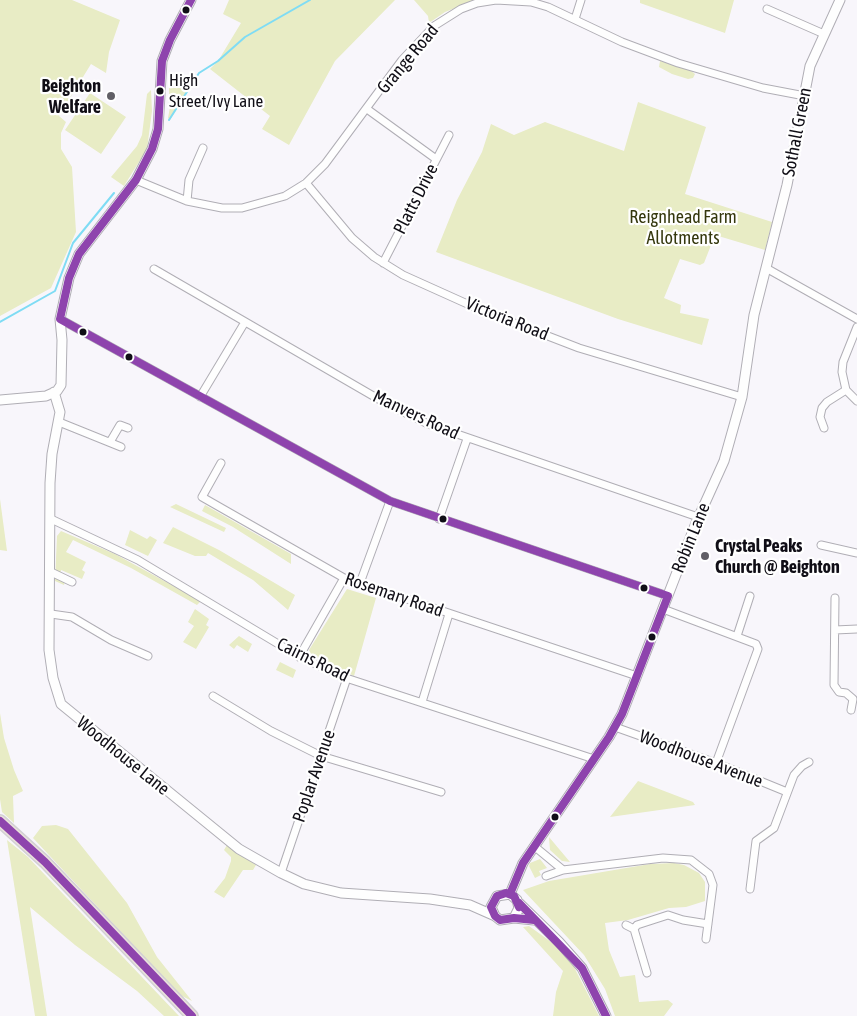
<!DOCTYPE html>
<html>
<head>
<meta charset="utf-8">
<style>
	body { margin:0 }
	canvas { display:block; background:#f8f6fb }
</style>
</head>
<body>
<canvas width="857" height="1016"></canvas>
<script>
const g = document.querySelector('canvas').getContext('2d');
g.lineJoin = 'round';
function fillPath(path, color) { g.fillStyle = color; g.fill(path, 'evenodd'); }
const toPath = rows => new Path2D(rows.map(r => 'M' + r).join(''));
function stroke(path, color, width, dash) { g.strokeStyle = color; g.lineWidth = width; g.lineCap = dash ? 'butt' : 'round'; g.setLineDash(dash || []); g.stroke(path); }
function drawText(font, color, halo, rows, align = 'center') {
  g.font = font + ' "Asap Condensed",sans-serif'; g.lineWidth = 4.5; g.setLineDash([]); g.textBaseline = 'middle'; g.strokeStyle = halo; g.fillStyle = color; for (const [text, x, y, turn = 0] of rows) {
    g.save(); g.translate(x, y); g.rotate((+turn || 0) * Math.PI / 180); g.textAlign = isNaN(turn) ? turn : align; if (halo) g.strokeText(text, 0, 0); g.fillText(text, 0, 0); g.restore();
  }
}
const green = toPath([
	[0,0,72,0,120,20,109,52,106,73,91,64,59,116,66,122,61,133,61,149,72,167,76,232,51,288,0,316],
	[229,0,395,0,335,61,289,145,262,129,270,116,210,69,218,61,241,23,223,14],
	[414,0,476,0,445,12,429,23,428,16],
	[640,0,734,0,725,33,640,3],
	[660,61,690,70,695,74,693,78,688,79,672,74,659,67],
	[169,88,190,88,170,120,168,118,170,107,174,104,175,96,169,95],
	[151,90,152,111,147,149,124,186,111,177,137,146,142,135,147,94],
	[90,93,126,117,101,154,65,130],
	[638,102,706,127,685,194,772,222,765,250,715,235,704,263,700,265,680,259,664,298,681,305,680,313,709,319,702,345,618,319,436,252,457,200,482,152,491,124,514,135,545,122,624,151],
	[0,499,7,551,0,550],
	[176,504,226,528,224,532,170,507],
	[205,505,291,554,291,564,233,527,202,511],
	[173,527,219,550,295,595,288,610,253,580,208,553,206,556,195,556,163,543],
	[130,530,147,539,150,536,157,540,148,556,125,545],
	[61,531,115,554,201,601,197,605,131,568,73,540,66,552,86,562,82,570,85,572,82,579,61,570,60,575,66,577,64,585,55,581,57,536],
	[347,589,376,598,354,676,311,655,309,650],
	[195,609,209,619,206,625,209,627,196,649,183,642,194,626,188,622],
	[239,636,252,644,248,652,237,645,234,649,229,645],
	[280,662,296,670,293,678,276,670],
	[0,713,4,738,14,770,23,791,13,796,14,823,2,812,0,799],
	[638,781,693,802,695,805,610,817],
	[56,825,68,829,127,903,157,957,192,1001,180,995,33,838,42,826],
	[549,837,570,862,562,861,550,850],
	[7,840,28,857,179,1016,164,1016,137,991,75,945,30,907,47,1016,35,1016],
	[227,845,256,865,253,870,243,870,224,898,214,892,225,878,231,861,231,857,224,850],
	[540,859,547,868,539,871,541,875,535,878,529,866,530,863],
	[674,863,684,865,699,873,705,882,705,901,686,907,669,908,628,920,605,923,609,950,620,977,635,975,639,1002,668,1000,673,1004,664,1016,615,1016,605,989,584,955,523,890,549,881,650,864],
	[529,926,554,944,574,967,599,1016,553,1016,556,992,563,971,523,927]
]);
const stream = toPath([
	[169,120,199,73,218,61,245,37,310,0],
	[0,322,55,291,73,243,114,193]
]);
const minor = toPath([
	[767,9,824,34],
	[575,19,581,0],
	[367,109,436,159],
	[136,180,187,201,222,208,242,208,285,196,306,183,325,164,402,60,434,26,461,9,477,3,496,0,531,2,548,7,622,42,678,63,763,88,805,96],
	[306,183,352,238,374,257,403,275,483,311,579,348,742,397],
	[187,201,189,180,203,148],
	[383,263,449,135],
	[766,268,857,319],
	[154,269,387,404,428,424,698,517],
	[60,319,390,501,668,596],
	[857,327,843,362,842,372,846,390,857,401],
	[200,397,245,322],
	[59,422,121,447],
	[824,428,820,417,822,408,827,402,846,390],
	[110,442,120,425,128,428],
	[221,463,202,497,344,578,637,676],
	[51,519,138,560,295,654,343,677,594,759],
	[439,519,467,439],
	[821,545,857,553],
	[51,572,72,582],
	[360,583,390,501],
	[835,598,834,685,839,692,846,693,853,699,851,710],
	[663,609,756,644,758,649,716,763],
	[51,614,72,617,111,640,148,656],
	[835,630,857,629],
	[737,636,750,596],
	[299,657,344,578],
	[213,696,271,731,321,756,441,792],
	[422,702,449,614],
	[615,727,716,763,787,792],
	[534,846,563,870],
	[281,873,347,678],
	[546,876,563,870,663,858,691,860,709,874,713,885,706,939],
	[750,889,756,841,774,828,794,775,802,766,809,762],
	[626,925,634,929],
	[647,973,634,929,637,925,668,915,683,920,708,924]
]);
const tertiary = toPath([
	[54,392,60,412,52,454,50,483,49,650,53,678,61,704,239,849,281,873,304,884,341,893,430,899,470,905,495,916],
	[0,400,46,396,57,391,61,385,62,340,60,319,69,278,79,254,136,180,152,149,158,129,162,61,170,40,191,0],
	[510,894,523,863,609,737,622,714,696,523,724,461,742,397,754,315,787,185,810,66,840,0],
	[519,903,559,942,582,968,606,1016],
	[514,918,519,908,517,900,510,894,497,896,491,907,495,916,500,920,514,918,534,920]
]);
const trunk = toPath([
	[0,821,45,862,192,1016]
]);
const bus1 = toPath([
	[191,0,170,40,162,61,158,129,152,149,136,180,79,254,69,278,60,319,390,501,668,596,622,714,609,737,523,863,510,894],
	[0,821,45,862,192,1016],
	[519,903,582,968,606,1016],
	[519,907,514,896,506,893,497,896,491,907,495,916,500,920,514,918,534,920]
]);
const markers = [
	[186,10,4.5,"#100e16"],
	[160,91,4.5,"#100e16"],
	[111,96,5,"#615f66"],
	[83,332,4.5,"#100e16"],
	[129,357,4.5,"#100e16"],
	[443,519,4.5,"#100e16"],
	[705,556,5,"#615f66"],
	[644,588,4.5,"#100e16"],
	[652,637,4.5,"#100e16"],
	[555,817,4.5,"#100e16"]
];
const busNames = [
	["High",169,81],
	["Street/Ivy Lane",169,102]
];
const streetNames = [
	["Grange Road",408,59,-50],
	["Sothall Green",797,132,-79],
	["Platts Drive",416,199,-63],
	["Victoria Road",507,319,22],
	["Manvers Road",416,415,25],
	["Robin Lane",691,538,-68],
	["Rosemary Road",394,595,19],
	["Cairns Road",313,660,26],
	["Woodhouse Lane",123,756,39],
	["Woodhouse Avenue",701,759,21],
	["Poplar Avenue",314,776,-71]
];
const poiNames = [
	["Beighton",101,86],
	["Welfare",101,107],
	["Crystal Peaks",715,546,"left"],
	["Church @ Beighton",715,567,"left"]
];
const parkNames = [
	["Reignhead Farm",683,217],
	["Allotments",683,238]
];
fillPath(green, '#e8ecc5');
stroke(stream, '#7fdcf4', 2);
stroke(minor, '#b0aeb5', 9);
stroke(tertiary, '#b0aeb5', 11);
stroke(trunk, '#d2d0d3', 14);
stroke(minor, '#fefefe', 7);
stroke(tertiary, '#fefefe', 9);
stroke(trunk, '#ebe2dc', 11);
stroke(bus1, '#8e44ad', 8);
for (const [x, y, r, color] of markers) { const dot = new Path2D(); dot.arc(x, y, r, 0, 2 * Math.PI); g.fillStyle = color; g.fill(dot); stroke(dot, '#fff', 2); }
drawText('17px', '#100e16', '#fff', busNames, 'left');
drawText('18px', '#100e16', '#fff', streetNames);
drawText('bold 18px', '#100e16', '#fff', poiNames, 'right');
drawText('18px', '#34370d', '#fff', parkNames);
</script>
</body>
</html>
